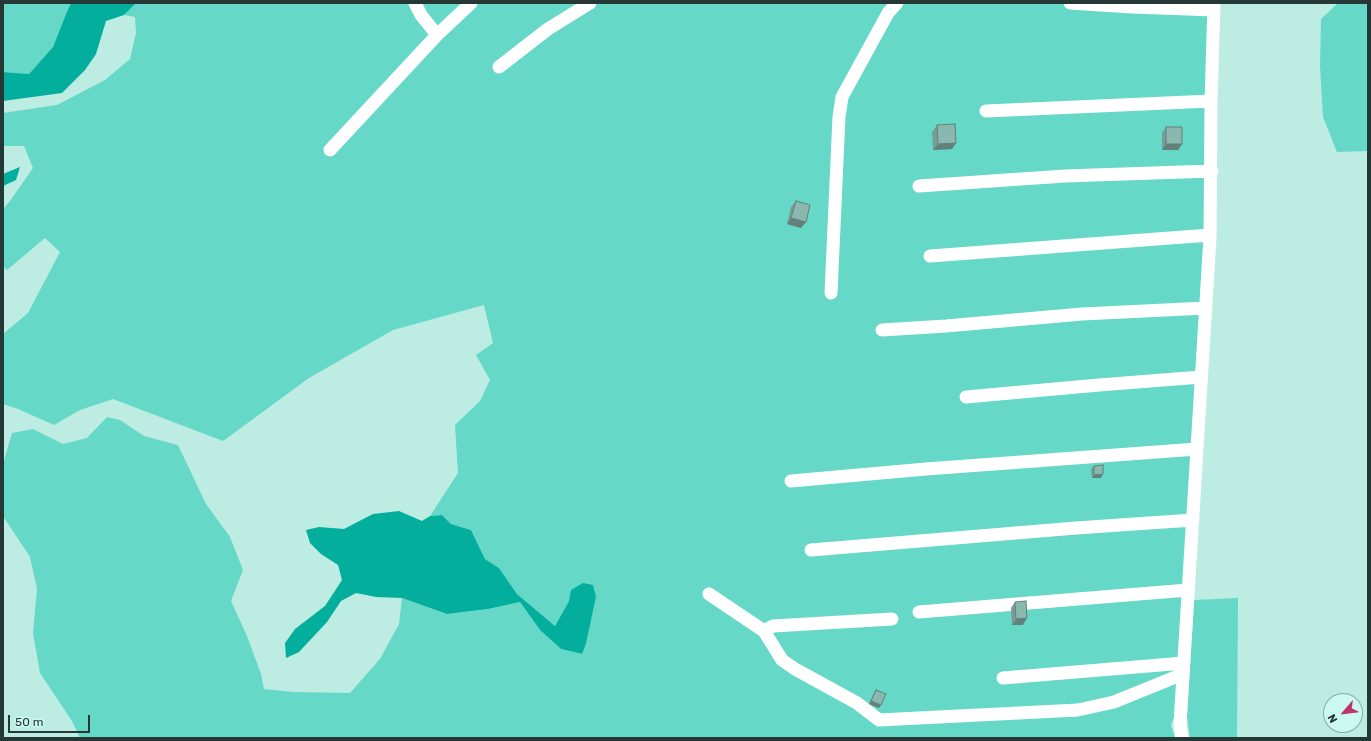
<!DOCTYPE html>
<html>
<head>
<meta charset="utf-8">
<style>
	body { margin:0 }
	#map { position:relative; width:1371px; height:741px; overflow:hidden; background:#bdece3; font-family:Rubik,sans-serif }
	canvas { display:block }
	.frame { position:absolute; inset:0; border:4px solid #263835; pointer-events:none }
	.north { position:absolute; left:1323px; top:693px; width:40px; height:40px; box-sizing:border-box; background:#caf9f0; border:1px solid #88aca5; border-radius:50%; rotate:242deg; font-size:11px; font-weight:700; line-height:16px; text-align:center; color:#263835 }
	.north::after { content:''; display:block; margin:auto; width:14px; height:18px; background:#bf3368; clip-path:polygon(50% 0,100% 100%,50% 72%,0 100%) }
	.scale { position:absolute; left:8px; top:715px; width:82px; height:18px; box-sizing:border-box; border:2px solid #263835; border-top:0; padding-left:5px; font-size:12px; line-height:14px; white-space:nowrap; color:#263835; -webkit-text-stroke:3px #caf9f0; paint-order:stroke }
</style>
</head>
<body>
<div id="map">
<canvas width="1371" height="741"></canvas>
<div class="frame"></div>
<div class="north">N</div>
<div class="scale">50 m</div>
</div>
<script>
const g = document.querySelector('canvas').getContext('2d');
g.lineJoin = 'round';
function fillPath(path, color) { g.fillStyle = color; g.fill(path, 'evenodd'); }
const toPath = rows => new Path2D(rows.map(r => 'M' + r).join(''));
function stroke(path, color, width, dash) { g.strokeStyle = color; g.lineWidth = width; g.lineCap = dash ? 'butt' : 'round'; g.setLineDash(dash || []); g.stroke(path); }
const green = toPath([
	[3,3,71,3,66,14,53,47,29,74,3,72],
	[136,3,1217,3,1176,712,1171,725,1175,738,80,738,72,721,40,673,33,633,37,589,30,557,3,516,3,464,12,433,33,429,63,444,87,438,107,417,120,420,144,436,178,445,206,504,230,537,243,570,231,601,247,636,261,674,264,689,293,692,350,693,380,659,399,624,402,598,447,614,488,609,520,602,540,630,561,649,582,654,586,644,596,597,569,601,555,626,517,594,499,568,485,559,471,530,451,524,442,515,430,516,458,473,455,425,480,401,490,380,476,355,493,343,484,305,393,330,309,378,223,441,113,399,80,410,54,425,18,409,3,404,3,334,28,313,60,252,45,238,7,270,3,266,3,209,10,201,33,168,24,146,3,146,3,113,57,105,105,80,130,59,136,33,135,17,124,15],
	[1338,3,1368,3,1368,151,1337,152,1323,117,1320,66,1321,19],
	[1238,598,1237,738,1190,738,1187,717,1194,600]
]);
const water = toPath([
	[71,3,136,3,124,15,106,21,96,54,85,70,62,93,3,101,3,72,29,74,53,47,66,14],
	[20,167,16,180,3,186,3,174],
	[399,511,422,521,430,516,442,515,451,524,471,530,485,559,499,568,517,594,555,626,569,601,571,590,583,583,593,585,596,597,586,644,582,654,561,649,540,630,520,602,488,609,447,614,402,598,376,597,356,593,341,601,327,622,299,652,286,658,285,643,295,629,325,606,342,580,338,565,321,554,310,543,306,530,319,527,344,529,373,514]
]);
const minor = toPath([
	[415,3,421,15,437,35],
	[1070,3,1132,7,1214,10],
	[499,67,548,29,590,3],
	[986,111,1211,101],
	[330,150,437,35,471,3],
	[919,186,1065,176,1212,171],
	[930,256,1210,235],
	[831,293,839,117,842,97,888,13,897,3],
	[882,330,946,326,1082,314,1206,308],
	[966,397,1099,385,1201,377],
	[791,481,926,469,1197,449],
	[811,550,1076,528,1193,520],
	[709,594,764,631,782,660,795,669,857,703,879,720,1078,710,1114,702,1183,674],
	[919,612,1188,590],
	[764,631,773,626,892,619],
	[1003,678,1184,663],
	[1182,738,1180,724,1210,238,1211,101,1214,3]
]);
const wall = toPath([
	[937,125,956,143,952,149,933,150,932,132],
	[1166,127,1182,144,1178,150,1162,150,1162,133],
	[796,201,806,222,801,228,787,224,791,207],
	[1094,466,1101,478,1092,478,1091,469],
	[1015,602,1023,625,1012,625,1011,608],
	[876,690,879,708,869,704,874,693]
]);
const shadedWall = toPath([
	[956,143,952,149,933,150,938,144],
	[1166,144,1182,144,1178,150,1162,150],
	[791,218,806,222,801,228,787,224],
	[1103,474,1101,478,1092,478,1094,475],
	[1027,618,1023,625,1012,625,1016,619],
	[871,701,881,705,879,708,869,704]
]);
const building = toPath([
	[955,124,956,143,938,144,937,125,955,124],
	[1166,127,1182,127,1182,144,1166,144,1166,127],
	[796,201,810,205,806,222,791,218,796,201],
	[1103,465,1103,474,1094,475,1094,466,1103,465],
	[1026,601,1027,618,1016,619,1015,602,1026,601],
	[876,690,886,694,881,705,871,701,876,690]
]);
fillPath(green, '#65d8c7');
fillPath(water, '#03ae9c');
stroke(minor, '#fff', 13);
fillPath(wall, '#779e96');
fillPath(shadedWall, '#61817a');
fillPath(building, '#8ab8af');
stroke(building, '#61817a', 1);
</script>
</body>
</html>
